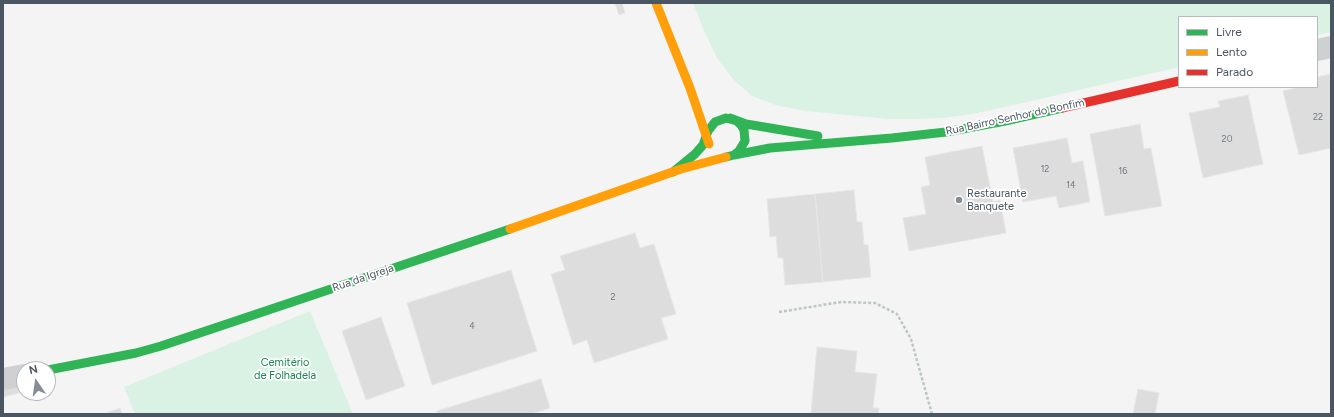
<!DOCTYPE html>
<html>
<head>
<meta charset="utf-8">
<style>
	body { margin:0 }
	#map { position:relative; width:1334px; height:417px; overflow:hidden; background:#f4f4f4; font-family:Figtree,sans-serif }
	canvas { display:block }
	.frame { position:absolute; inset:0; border:4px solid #4a5661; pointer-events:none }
	.legend { position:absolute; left:1178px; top:16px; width:140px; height:72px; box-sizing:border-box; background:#fff; border:1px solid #b7bbc0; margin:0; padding:5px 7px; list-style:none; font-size:12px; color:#4a5661 }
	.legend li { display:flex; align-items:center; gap:8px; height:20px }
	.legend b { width:20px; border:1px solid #b7bbc0 }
	.north { position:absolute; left:16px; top:361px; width:40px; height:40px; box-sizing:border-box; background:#fff; border:1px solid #b7bbc0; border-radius:50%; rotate:347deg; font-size:11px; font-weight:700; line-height:16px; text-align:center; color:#4a5661 }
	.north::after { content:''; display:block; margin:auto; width:14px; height:18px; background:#868d94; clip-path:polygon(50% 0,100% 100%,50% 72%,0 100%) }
</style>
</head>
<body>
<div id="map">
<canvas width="1334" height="417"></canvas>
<div class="frame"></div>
<ul class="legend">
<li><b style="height:5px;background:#30b455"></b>Livre</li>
<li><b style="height:5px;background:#ff9f0a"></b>Lento</li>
<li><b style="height:5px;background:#e5322d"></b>Parado</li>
</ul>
<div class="north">N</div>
</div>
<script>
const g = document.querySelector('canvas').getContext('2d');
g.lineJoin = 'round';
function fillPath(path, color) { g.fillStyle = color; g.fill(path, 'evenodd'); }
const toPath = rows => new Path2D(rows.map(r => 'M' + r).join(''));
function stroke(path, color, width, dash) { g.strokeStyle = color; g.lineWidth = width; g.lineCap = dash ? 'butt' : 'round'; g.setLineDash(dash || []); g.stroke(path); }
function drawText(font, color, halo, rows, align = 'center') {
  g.font = font + ' Figtree,sans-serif'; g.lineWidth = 3.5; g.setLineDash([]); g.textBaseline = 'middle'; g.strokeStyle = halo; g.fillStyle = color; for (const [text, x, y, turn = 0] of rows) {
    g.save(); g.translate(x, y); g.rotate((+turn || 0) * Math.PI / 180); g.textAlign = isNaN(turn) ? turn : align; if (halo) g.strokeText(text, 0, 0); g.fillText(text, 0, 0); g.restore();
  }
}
const green = toPath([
	[693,3,1331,3,1331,32,1317,35,1317,17,1179,17,1179,67,1005,107,972,114,943,118,915,119,889,119,805,111,776,105,752,96,733,79,717,58,705,33],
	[310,311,353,414,135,414,124,387]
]);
const building = toPath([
	[615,3,622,3,625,13,619,15,615,3],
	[1331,74,1331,148,1299,155,1283,91,1299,87,1317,87,1317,77,1331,74],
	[1248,95,1263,164,1203,178,1189,113,1220,107,1218,101,1248,95],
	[1140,124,1144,149,1151,148,1162,206,1105,216,1090,134,1140,124],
	[1067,138,1072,163,1083,161,1090,202,1059,208,1056,196,1023,202,1013,148,1067,138],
	[982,146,993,202,1000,200,1006,233,909,251,903,218,926,214,921,187,930,185,925,157,982,146],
	[854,190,857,222,862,222,864,245,868,245,871,277,823,282,815,194,854,190],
	[815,194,823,282,785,285,783,258,778,258,776,236,770,237,767,199,815,194],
	[635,233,640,248,654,244,676,314,661,318,668,339,594,363,587,340,573,345,551,274,565,270,560,256,635,233],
	[511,270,537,351,432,385,407,303,511,270],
	[381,317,405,386,366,400,342,331,381,317],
	[817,347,857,351,855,372,877,374,873,408,879,408,878,414,811,414,817,347],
	[541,379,550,408,531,414,437,414,437,411,541,379],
	[18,386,19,393,3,397,3,389,18,386],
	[1138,389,1159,393,1155,414,1133,414,1138,389],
	[120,408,122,414,104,414,120,408]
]);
const path = toPath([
	[779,312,841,302,875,303,897,314,911,339,932,414]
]);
const street = toPath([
	[1317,50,1331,47],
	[3,379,24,375]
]);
const fast = toPath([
	[730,118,746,124,818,136],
	[734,155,770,148,892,138,946,132,1005,121,1062,108],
	[673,172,695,154,703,145,708,131,715,122,726,118,737,121,741,125,744,130,745,141,739,151,734,155,726,157],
	[48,370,136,353,161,346,510,229]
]);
const slow = toPath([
	[656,3,690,88,709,144],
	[510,229,681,169,726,157]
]);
const jam = toPath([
	[1062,108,1179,81]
]);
const markers = [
	[959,200,4,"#868d94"]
];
const numberNames = [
	["22",1318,117],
	["20",1227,139],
	["12",1045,169],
	["16",1123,171],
	["14",1071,185],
	["2",613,297],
	["4",472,326]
];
const streetNames = [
	["Rua Bairro Senhor do Bonfim",1015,117,-12],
	["Rua da Igreja",363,278,-19]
];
const poiNames = [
	["Restaurante",967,194],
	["Banquete",967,207]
];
const parkNames = [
	["Cemitério",285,363],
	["de Folhadela",285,376]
];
fillPath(green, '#d9f2e3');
fillPath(building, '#ddddde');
stroke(building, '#e5e6e7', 1);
stroke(path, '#bcc7c4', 2.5, [3, 2]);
stroke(street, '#ced0d2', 22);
stroke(fast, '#30b455', 9);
stroke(slow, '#ff9f0a', 9);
stroke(jam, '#e5322d', 9);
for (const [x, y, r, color] of markers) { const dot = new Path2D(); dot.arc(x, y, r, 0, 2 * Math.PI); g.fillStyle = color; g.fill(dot); stroke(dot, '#fff', 1.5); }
drawText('9px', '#707881', null, numberNames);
drawText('11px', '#4a5661', '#fff', streetNames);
drawText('11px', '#4a5661', '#fff', poiNames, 'left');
drawText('11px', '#17864f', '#fff', parkNames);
</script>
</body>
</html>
